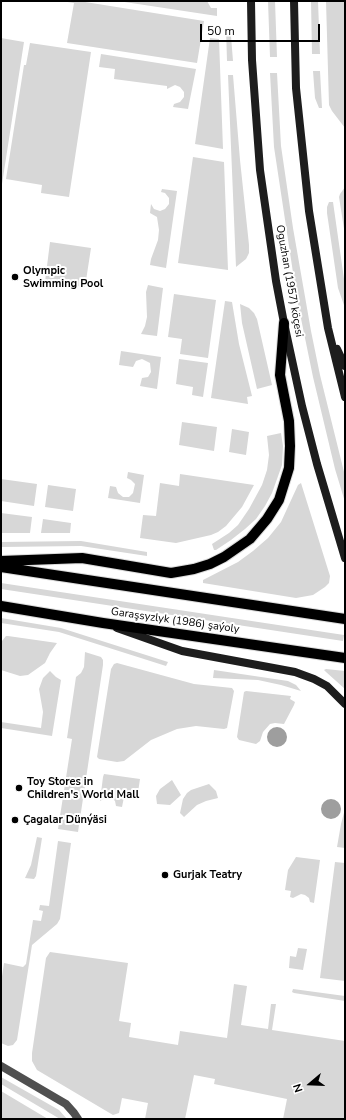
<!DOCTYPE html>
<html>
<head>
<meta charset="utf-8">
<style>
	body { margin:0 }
	#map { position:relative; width:346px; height:1120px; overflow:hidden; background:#fff; font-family:"Nunito Sans",sans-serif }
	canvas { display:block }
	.frame { position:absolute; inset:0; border:2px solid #000; pointer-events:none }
	.north { position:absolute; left:290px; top:1064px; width:40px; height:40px; -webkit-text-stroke:3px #fff; paint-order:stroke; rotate:251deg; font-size:11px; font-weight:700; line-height:16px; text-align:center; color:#000 }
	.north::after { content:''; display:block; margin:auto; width:14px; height:18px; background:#000; clip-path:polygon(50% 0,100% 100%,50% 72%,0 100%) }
	.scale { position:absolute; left:200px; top:24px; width:120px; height:18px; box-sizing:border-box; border:2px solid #000; border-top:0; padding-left:5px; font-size:12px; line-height:14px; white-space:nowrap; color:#000; -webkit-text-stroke:3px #fff; paint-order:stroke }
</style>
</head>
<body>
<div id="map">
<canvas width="346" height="1120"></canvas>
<div class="frame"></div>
<div class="north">N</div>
<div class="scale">50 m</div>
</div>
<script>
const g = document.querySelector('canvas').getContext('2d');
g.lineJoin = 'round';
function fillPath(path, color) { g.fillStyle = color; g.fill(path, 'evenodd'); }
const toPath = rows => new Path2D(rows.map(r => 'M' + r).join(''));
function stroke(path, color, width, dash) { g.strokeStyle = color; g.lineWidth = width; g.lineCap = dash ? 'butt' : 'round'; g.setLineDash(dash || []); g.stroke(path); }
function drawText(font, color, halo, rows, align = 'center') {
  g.font = font + ' "Nunito Sans",sans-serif'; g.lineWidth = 4; g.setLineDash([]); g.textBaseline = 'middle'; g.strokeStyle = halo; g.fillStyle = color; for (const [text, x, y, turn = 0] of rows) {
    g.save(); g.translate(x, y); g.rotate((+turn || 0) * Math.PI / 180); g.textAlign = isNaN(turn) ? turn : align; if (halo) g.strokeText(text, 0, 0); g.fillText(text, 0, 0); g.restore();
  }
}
const green = toPath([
	[61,1,79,1,204,21,197,63,67,43,74,3],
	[118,1,207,1,211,8,217,8,217,16],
	[268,1,275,1,277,57,270,57],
	[311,1,318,1,320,54,312,54],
	[326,1,345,1,345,128,332,111,329,105],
	[226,28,229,28,231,36,233,61,227,61],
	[1,38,24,42,2,184,1,184],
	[210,38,219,39,223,149,195,144],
	[30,43,91,52,69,197,41,193,42,185,6,179,24,65,26,65],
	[101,54,196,69,188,109,173,107,174,104,180,102,184,97,184,92,180,87,175,85,167,89,167,86,114,79,115,69,99,67],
	[313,71,320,71,322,108,319,108,315,98],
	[270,73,277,73,281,146,293,228,311,331,320,375,345,476,345,502,335,469,313,377,297,299,274,147],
	[228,75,233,75,240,160,249,245,249,253,246,259,236,267],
	[193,157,224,162,228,270,178,263],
	[345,187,345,235,339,197,340,194],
	[162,189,177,191,166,268,150,265,151,259,158,240,159,230,157,217,150,213,151,204,154,209,160,211,165,209,169,204,169,198,165,193,161,192],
	[329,202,333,202,345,286,345,308,338,288,327,213,327,207],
	[50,242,91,248,85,287,45,282],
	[148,285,163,288,157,336,141,334,145,326,147,317,146,292],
	[174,294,216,300,208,358,180,354,182,339,168,337],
	[225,301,232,302,239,344,252,396,247,397,248,404,211,398],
	[240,304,249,308,254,313,257,319,272,385,257,389,242,323],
	[121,351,161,357,157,389,140,386,142,378,148,377,151,372,150,363,142,359,136,361,133,367,119,365],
	[179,359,208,363,203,397,192,395,193,387,176,384],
	[182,422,217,427,214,451,179,445],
	[232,429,249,432,246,455,229,452],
	[281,433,283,446,282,465,272,493,265,506,256,519,245,529,231,540,216,550,214,550,212,544,229,533,238,525,249,509,262,485,267,470,269,455,267,436],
	[128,472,144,475,140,503,108,498,110,486,116,487,118,493,123,497,129,497,133,493,135,484,131,480,127,478],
	[180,474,254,485,242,507,226,526,218,532,211,535,176,543,140,538,143,515,156,516,160,483,179,486],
	[1,479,37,484,34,506,1,501],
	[301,483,330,576,329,583,325,587,313,595,296,598,203,583,203,580,238,562,253,551,268,538,281,522,298,485],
	[48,485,76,489,73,511,45,507],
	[1,513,32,517,30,533,1,533],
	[43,519,71,523,70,533,41,533],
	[81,541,147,552,147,556,81,546,1,547,1,542],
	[1,583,344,635,343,641,1,589],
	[1,618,61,628,168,662,166,666,59,632,1,623],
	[6,636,8,636,57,643,50,653,45,663,28,675,20,676,1,670,1,649,2,641],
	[85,652,101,657,103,660,103,665,78,832,58,829,72,739,67,738,76,677,81,673,84,667],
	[117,663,194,684,232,688,234,691,227,728,224,729,196,726,177,729,151,740,124,761,117,762,99,759,97,757,111,669,114,664],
	[326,669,345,671,345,689,326,672,324,670],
	[214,670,288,681,296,685,301,691,281,685,258,680,213,678],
	[50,671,56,677,61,680,52,736,1,728,1,722,41,728,43,712,39,689,43,678],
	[246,691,291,696,290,699,295,702,294,705,284,724,275,723,270,724,263,732,260,741,256,744,239,740,237,737,244,692],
	[104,774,140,779,137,799,124,797,122,807,116,806,115,801,112,798,107,797,100,801,103,777],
	[172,780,181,795,170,805,157,804,156,796,160,789],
	[209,784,216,791,218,798,206,801,197,805,184,817,180,813,183,799,187,793,191,790],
	[345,809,345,848,337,847,341,824],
	[37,837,42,838,36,876,34,879,25,878,31,865],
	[58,841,71,843,60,919,57,924,32,945,17,1040,13,1045,8,1046,1,1043,1,983,4,963,23,967,26,964,33,920,41,921,43,911,39,910,40,905,49,906],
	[296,857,320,860,314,903,310,902,309,898,305,895,301,894,293,898,290,897,291,891,285,890,288,870],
	[335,862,345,863,345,981,320,978],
	[298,948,307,949,303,970,289,968,290,956,296,957],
	[50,952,128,963,119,1021,131,1023,129,1037,178,1045,180,1031,227,1038,234,984,247,986,241,1025,268,1029,271,1004,276,1004,272,1030,345,1041,345,1119,283,1119,287,1099,214,1084,215,1079,194,1075,185,1119,145,1119,148,1103,122,1098,119,1113,113,1115,37,1070,32,1061,32,1053,46,958],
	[293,989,345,996,345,1001,294,993,292,992],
	[1,1077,59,1110,67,1119,60,1119,1,1084],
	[1,1091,48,1119,1,1119]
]);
const water = toPath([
	'267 737a10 10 0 1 1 20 0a10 10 0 1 1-20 0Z',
	'321 809a10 10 0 1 1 20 0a10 10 0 1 1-20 0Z'
]);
const minor = toPath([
	[1,1066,66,1104,74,1113,78,1119]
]);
const secondary = toPath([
	[251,1,252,60,260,170,276,281,284,323,302,406,317,464,345,558],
	[294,1,296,88,309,211,328,328,345,397],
	[337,349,345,366],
	[117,628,182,651,295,672,314,679,327,686,345,704]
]);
const primary = toPath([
	[1,561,82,558,171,573,194,569,210,564,224,557,250,539,267,519,279,500,289,468,290,446,289,421,280,375,284,323],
	[1,567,345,619],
	[1,606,103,623,345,658]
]);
const markers = [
	[15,277,4,"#000"],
	[19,788,4,"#000"],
	[15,820,4,"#000"],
	[165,875,4,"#000"]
];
const poiNames = [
	["Olympic",23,271],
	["Swimming Pool",23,284],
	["Toy Stores in",27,782],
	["Children's World Mall",27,795],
	["Çagalar Dünýäsi",23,820],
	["Gurjak Teatry",173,875]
];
const streetNames = [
	["Oguzhan (1957) köçesi",289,281,80],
	["Garaşsyzlyk (1986) şaýoly",175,621,8]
];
fillPath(green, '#d7d7d7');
fillPath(water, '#9e9e9e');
stroke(primary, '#dbdbdb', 12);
stroke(minor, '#505050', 8);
stroke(secondary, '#1d1d1d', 8);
stroke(primary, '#000', 10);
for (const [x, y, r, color] of markers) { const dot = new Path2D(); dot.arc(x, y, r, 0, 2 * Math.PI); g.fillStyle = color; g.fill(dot); stroke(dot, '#fff', 1.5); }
drawText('bold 11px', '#000', '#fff', poiNames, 'left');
drawText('11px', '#000', '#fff', streetNames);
</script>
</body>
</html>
